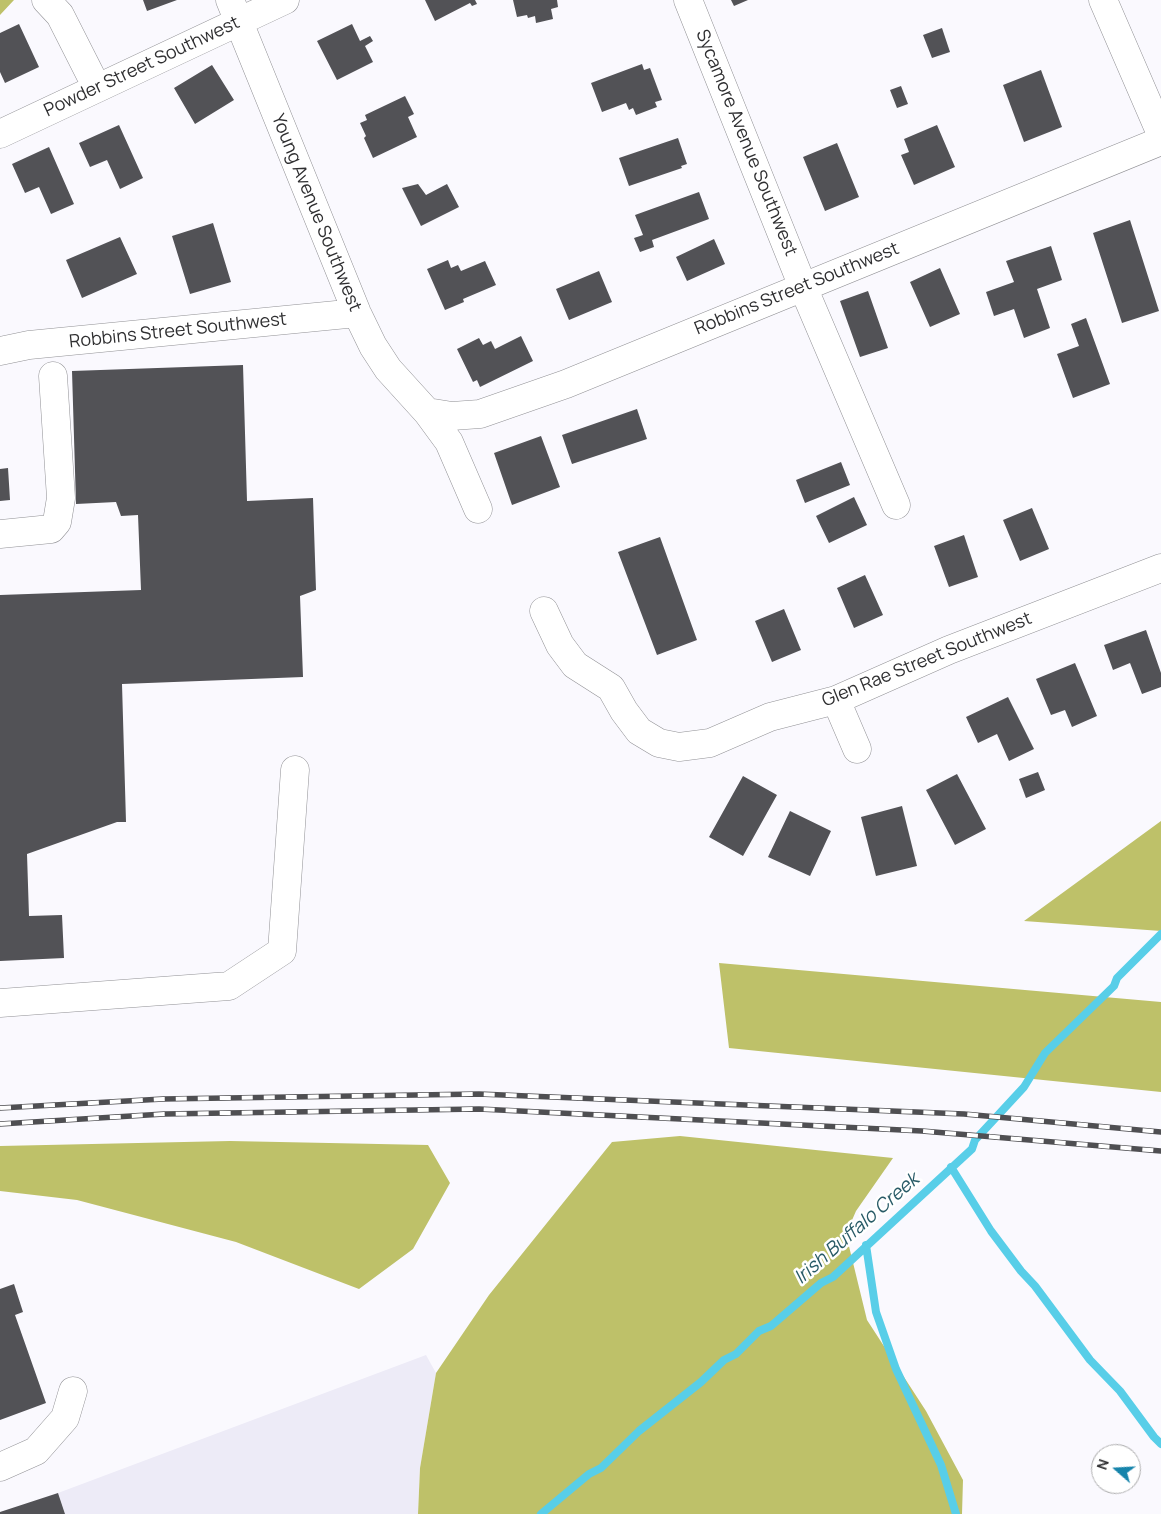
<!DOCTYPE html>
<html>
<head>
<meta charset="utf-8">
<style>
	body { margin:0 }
	#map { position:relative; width:1161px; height:1514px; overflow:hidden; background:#faf9fe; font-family:Manrope,sans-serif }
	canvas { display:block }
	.north { position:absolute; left:1091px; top:1444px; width:50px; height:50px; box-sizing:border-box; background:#fff; border:1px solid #acacad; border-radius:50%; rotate:289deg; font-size:14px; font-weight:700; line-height:20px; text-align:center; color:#2f2f31 }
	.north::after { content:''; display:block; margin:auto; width:18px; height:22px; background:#1684ab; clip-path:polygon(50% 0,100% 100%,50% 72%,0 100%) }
</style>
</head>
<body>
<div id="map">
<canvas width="1161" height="1514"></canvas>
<div class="north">N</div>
</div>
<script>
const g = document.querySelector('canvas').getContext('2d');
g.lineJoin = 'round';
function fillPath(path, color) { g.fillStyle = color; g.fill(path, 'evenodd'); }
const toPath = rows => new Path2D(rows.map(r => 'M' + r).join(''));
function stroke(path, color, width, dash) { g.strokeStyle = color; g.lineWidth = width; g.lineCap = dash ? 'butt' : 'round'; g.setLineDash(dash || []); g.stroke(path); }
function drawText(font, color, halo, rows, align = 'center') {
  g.font = font + ' Manrope,sans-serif'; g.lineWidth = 5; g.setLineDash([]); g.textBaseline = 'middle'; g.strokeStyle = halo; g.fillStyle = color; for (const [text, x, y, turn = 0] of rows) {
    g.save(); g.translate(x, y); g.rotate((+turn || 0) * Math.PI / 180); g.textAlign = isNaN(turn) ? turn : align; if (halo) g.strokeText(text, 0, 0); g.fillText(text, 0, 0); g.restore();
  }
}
const built = toPath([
	[426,1355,436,1373,420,1468,418,1514,65,1514,58,1493]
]);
const forest = toPath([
	[0,0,14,0,0,15],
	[1161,821,1161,931,1024,921],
	[719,963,1161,1002,1161,1092,729,1048],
	[680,1136,893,1158,856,1211,846,1234,867,1320,926,1411,963,1480,962,1514,418,1514,420,1468,436,1373,489,1295,612,1142],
	[230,1141,428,1145,450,1183,413,1249,359,1289,236,1242,77,1200,0,1191,0,1146]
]);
const stream = toPath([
	[951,1167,991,1231,1021,1271,1035,1286,1090,1360,1120,1391,1154,1437,1161,1444],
	[866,1245,876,1312,896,1369,941,1465,956,1514],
	[541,1514,589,1474,601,1468,639,1431,701,1382,724,1360,736,1354,759,1331,771,1326,821,1283,833,1277,972,1149,975,1140,1024,1087,1045,1053,1114,986,1117,978,1161,934]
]);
const building = toPath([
	[143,0,177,0,147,11],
	[425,0,475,0,477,4,472,6,470,3,435,21],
	[513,0,557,0,558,7,551,9,553,19,536,23,535,16,528,18,527,15,517,17],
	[731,0,748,0,734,6],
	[19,24,39,67,5,83,0,72,0,33],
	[352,24,360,41,370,36,373,41,365,46,373,62,337,80,317,41],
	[942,28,950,52,932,58,923,35],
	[642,64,644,70,650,68,662,100,655,102,657,107,636,115,633,108,629,110,626,103,602,112,591,83],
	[212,65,234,100,195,124,174,88],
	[1041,70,1062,127,1024,142,1003,85],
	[901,86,908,104,897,108,890,90],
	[405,96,414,114,408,117,417,137,373,158,364,138,366,136,360,123,367,120,365,115],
	[119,125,143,178,120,189,107,160,90,167,79,143],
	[937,125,955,167,914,185,901,155,909,152,904,139],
	[678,138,687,164,681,166,682,168,629,186,619,158],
	[837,143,859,197,825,211,803,157],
	[49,147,74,204,51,214,39,187,25,193,12,164],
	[418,184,426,195,447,184,459,207,421,226,402,188],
	[699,192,709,219,652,240,654,247,640,252,634,238,643,235,635,215],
	[1130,220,1159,311,1122,323,1093,233],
	[213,223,231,282,190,294,172,236],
	[120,237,137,274,82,298,66,260],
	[714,239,725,264,687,281,676,257],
	[1051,246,1062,280,1037,289,1050,328,1024,338,1014,309,994,316,986,292,1014,282,1006,261],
	[448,260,451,268,458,265,461,271,485,261,496,285,463,299,464,302,445,310,427,269],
	[940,268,960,314,930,327,910,282],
	[599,271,612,302,569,320,556,289],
	[868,291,888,348,860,357,840,301],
	[1086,318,1110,384,1073,398,1057,354,1079,346,1071,324],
	[521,336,533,361,480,387,477,380,473,382,457,349,479,338,483,345,491,341,495,349],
	[243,365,247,501,313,498,316,590,300,596,303,677,122,684,126,822,117,822,27,854,29,916,62,915,64,958,0,961,0,595,141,590,138,515,121,516,116,502,76,504,72,371],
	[637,409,647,439,572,464,562,435],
	[541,436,560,487,512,505,494,453],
	[841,462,850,485,805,503,796,480],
	[8,468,10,500,0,501,0,469],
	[854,497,867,525,829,543,816,516],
	[1032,508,1049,549,1020,561,1003,520],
	[964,535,978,577,949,587,934,546],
	[660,537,697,640,657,655,618,552],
	[865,575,883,615,854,628,837,588],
	[784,609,801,650,772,662,755,621],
	[1146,630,1161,673,1161,687,1142,694,1130,663,1113,670,1104,645],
	[1075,663,1097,716,1072,727,1065,710,1051,715,1036,679],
	[1008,697,1034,749,1009,761,997,734,978,743,966,717],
	[1038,772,1045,790,1026,798,1019,779],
	[957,774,986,829,955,845,926,790],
	[743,776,777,795,743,856,709,837],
	[902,806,917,866,876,876,861,817],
	[790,811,831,831,810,876,768,857],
	[14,1284,23,1312,15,1315,46,1403,0,1420,0,1289],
	[58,1493,65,1514,0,1514,0,1512]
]);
const minor = toPath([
	[46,0,60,15,97,88],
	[230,0,357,313,373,346,388,369,427,412,449,442,478,509],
	[688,0,803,287,896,505],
	[1103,0,1161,134],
	[0,134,285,0],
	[0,351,29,345,357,313],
	[427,412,452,416,480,414,566,384,1161,141],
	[0,534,51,529,57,522,61,498,53,376],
	[544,611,560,645,575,665,611,688,624,711,639,731,659,743,679,747,710,743,770,717,836,700,949,650,1161,568],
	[836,700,857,749],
	[0,1003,229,986,282,951,295,770],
	[0,1467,36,1451,65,1418,73,1391]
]);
const rail = toPath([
	[0,1108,163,1099,479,1094,964,1114,1161,1132],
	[0,1124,164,1114,479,1109,922,1131,1161,1151]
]);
const streetNames = [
	["Powder Street Southwest",142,67,-25],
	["Sycamore Avenue Southwest",746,143,68],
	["Young Avenue Southwest",316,213,68],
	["Robbins Street Southwest",797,289,-22],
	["Robbins Street Southwest",178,331,-6],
	["Glen Rae Street Southwest",927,660,-22]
];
const waterNames = [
	["Irish Buffalo Creek",857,1229,-41]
];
fillPath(built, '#edebf7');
fillPath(forest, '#bec169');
stroke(stream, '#58cee8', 8);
fillPath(building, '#525256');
stroke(minor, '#919195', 29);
stroke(minor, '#fff', 28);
stroke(rail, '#4f4f52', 5.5);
stroke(rail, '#fff', 4, [11]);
drawText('18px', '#2f2f31', '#fff', streetNames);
drawText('italic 19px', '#295b67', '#fff', waterNames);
</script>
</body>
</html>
